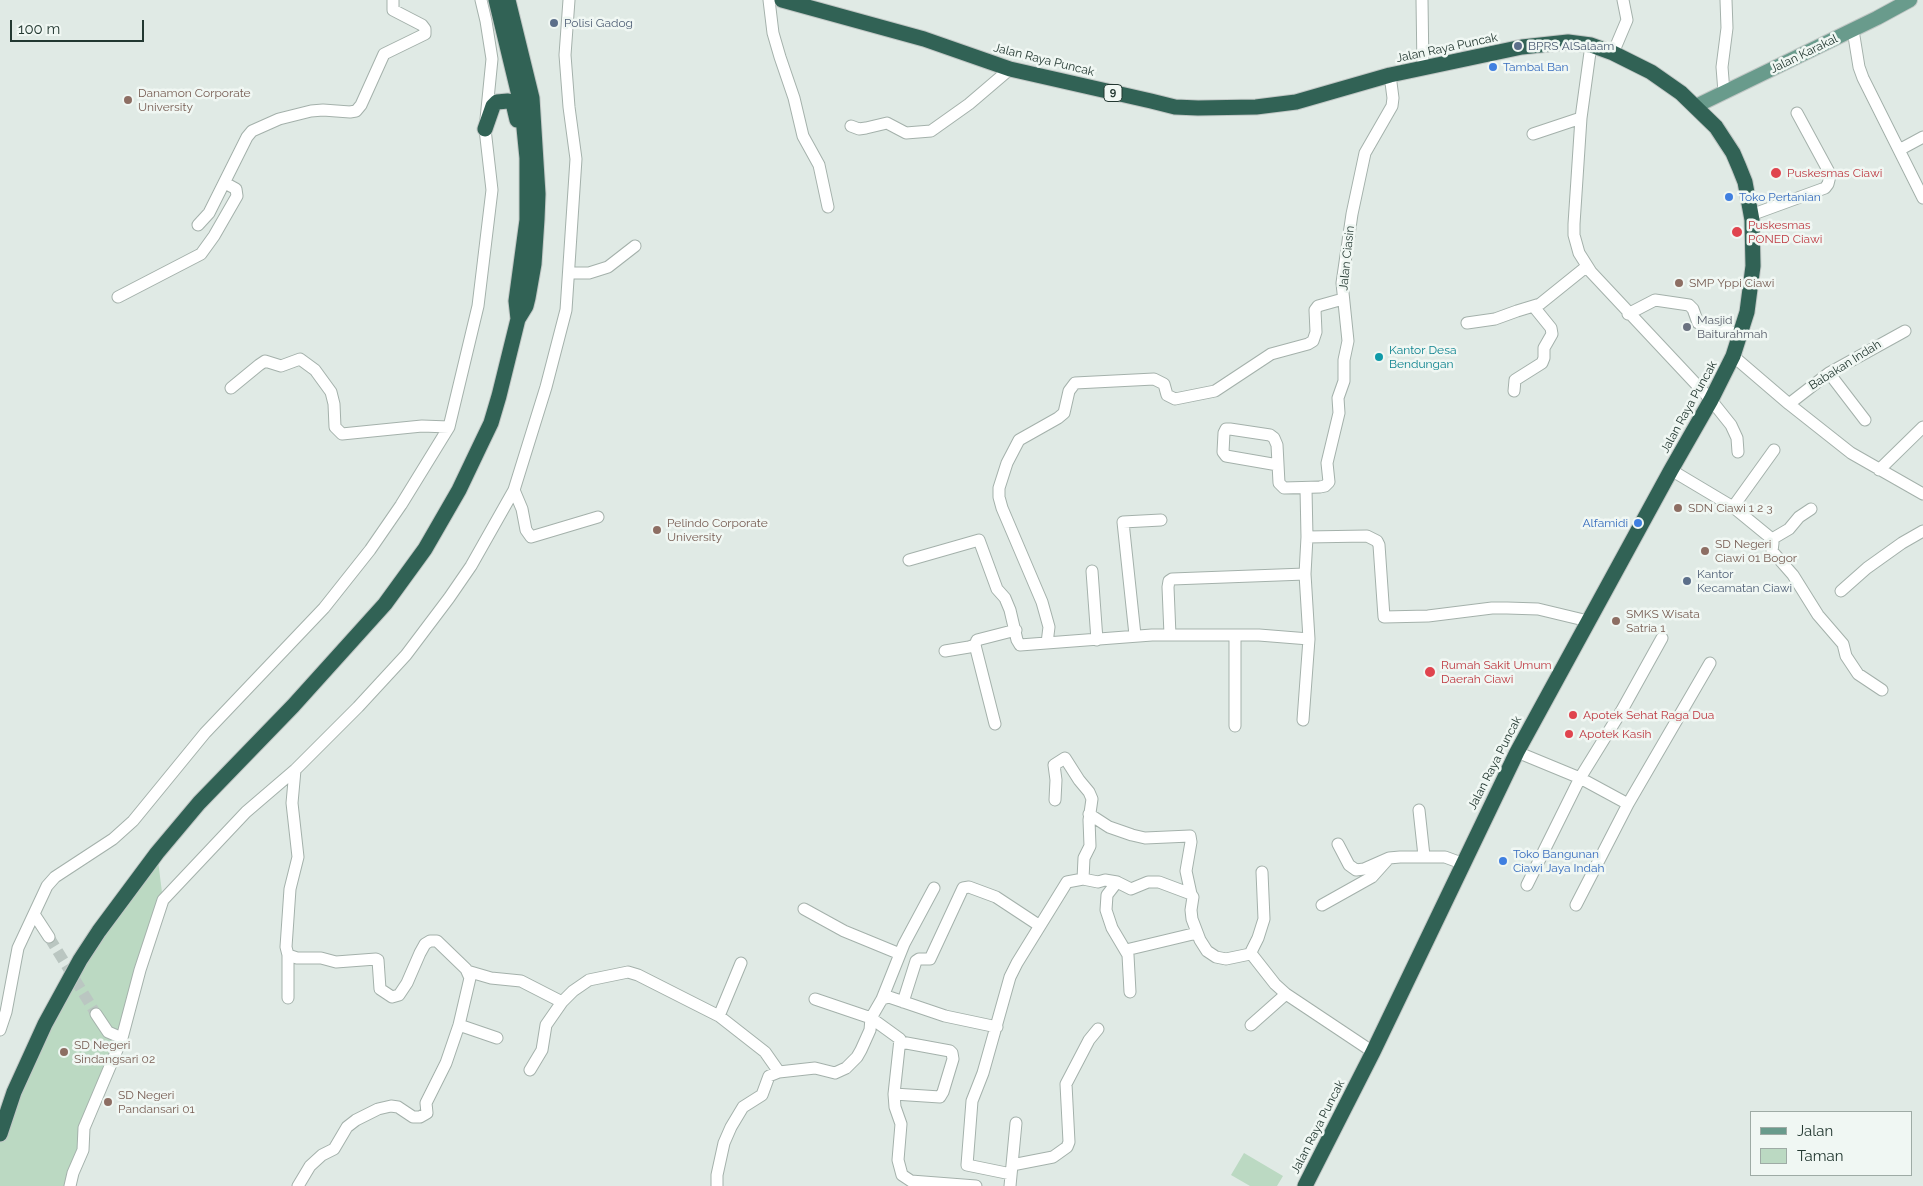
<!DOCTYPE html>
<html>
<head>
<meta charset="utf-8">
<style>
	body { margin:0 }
	#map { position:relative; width:1923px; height:1186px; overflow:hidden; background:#e0eae5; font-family:Raleway,sans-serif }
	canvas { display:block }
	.legend { position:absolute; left:1750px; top:1111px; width:162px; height:65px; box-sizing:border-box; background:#f0f7f3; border:1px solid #9eaba5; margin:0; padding:6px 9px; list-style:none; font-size:15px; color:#233831 }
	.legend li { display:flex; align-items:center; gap:10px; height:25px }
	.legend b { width:25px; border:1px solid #9eaba5 }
	.scale { position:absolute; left:10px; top:20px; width:134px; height:22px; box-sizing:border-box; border:2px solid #233831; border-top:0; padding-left:6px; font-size:15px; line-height:18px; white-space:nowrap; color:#233831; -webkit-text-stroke:4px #f0f7f3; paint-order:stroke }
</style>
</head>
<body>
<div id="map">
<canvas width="1923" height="1186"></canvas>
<ul class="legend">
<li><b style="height:6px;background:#699b8c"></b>Jalan</li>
<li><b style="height:14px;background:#bbd9c2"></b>Taman</li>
</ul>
<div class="scale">100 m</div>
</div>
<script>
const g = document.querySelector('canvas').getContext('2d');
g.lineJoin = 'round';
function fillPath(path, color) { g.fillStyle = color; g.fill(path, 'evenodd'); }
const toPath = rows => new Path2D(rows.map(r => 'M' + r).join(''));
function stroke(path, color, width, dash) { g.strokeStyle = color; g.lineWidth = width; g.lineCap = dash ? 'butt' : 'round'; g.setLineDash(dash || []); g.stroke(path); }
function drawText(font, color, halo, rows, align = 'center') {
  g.font = font + ' Raleway,sans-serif'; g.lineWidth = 5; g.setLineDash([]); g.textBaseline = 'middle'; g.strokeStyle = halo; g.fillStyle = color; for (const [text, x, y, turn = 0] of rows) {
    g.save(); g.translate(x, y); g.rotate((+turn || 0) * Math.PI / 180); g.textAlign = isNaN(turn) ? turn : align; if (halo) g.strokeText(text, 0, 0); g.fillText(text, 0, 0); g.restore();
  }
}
const green = toPath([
	[157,853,163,900,122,1038,83,1128,70,1186,0,1186,0,1136,42,1033],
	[1244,1153,1283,1176,1277,1186,1250,1186,1231,1175]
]);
const minorTunnel = toPath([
	[49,937,96,1014]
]);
const minor = toPath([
	[769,0,773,33,780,57,794,98,803,136,819,165,828,207],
	[1422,0,1423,69],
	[1853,30,1859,67,1863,78,1923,198],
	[1591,45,1581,118,1574,224,1574,235,1579,253,1591,272,1711,400,1731,425,1737,438,1738,452],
	[1613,53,1627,20,1623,0],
	[1724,92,1722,67,1727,28,1726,0],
	[851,126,859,129,866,128,887,123,906,133,931,131,969,104,1010,69],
	[1533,134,1581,118],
	[1899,150,1923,137],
	[1751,215,1825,188,1828,184,1830,176,1829,172,1797,113],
	[198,225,209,213,247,137,252,131,279,119,311,111,323,110,350,112,356,111,361,105,384,54,425,34,425,29,422,25,393,10,393,0],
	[569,273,589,273,608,267,635,246],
	[118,297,201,254,214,236,237,196,236,189,225,183],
	[1628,314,1655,300,1689,305,1693,309,1698,323,1741,334],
	[1467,323,1495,319,1517,311,1540,304,1586,267],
	[1733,356,1789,404,1851,453,1923,494],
	[1829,373,1865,420],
	[231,388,259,365,265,361,281,366,300,359,315,370,331,392,334,404,335,427,342,434,422,426,449,427],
	[1514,391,1515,380,1542,363,1544,358,1544,348,1552,334,1551,328,1534,307],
	[1789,404,1829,373,1905,331],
	[1278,465,1226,456,1223,452,1224,433,1226,429,1230,429,1270,435,1274,438,1277,445,1279,483,1284,488,1320,487,1325,486,1329,482,1327,463,1339,413,1338,398,1344,381,1344,360,1348,341,1342,283,1352,214,1365,153,1392,106,1393,98,1390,75],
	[1671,470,1733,507,1772,539,1773,543,1772,551,1793,575,1818,615,1843,644,1846,656,1858,674,1882,690],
	[1879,470,1923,427],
	[1306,489,1307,537,1367,536,1377,541,1379,545,1384,617,1428,616,1492,608,1507,608,1538,609,1588,621],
	[514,490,522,509,526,530,531,537,598,517],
	[1733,507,1774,450],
	[1772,539,1789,529,1799,517,1811,509],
	[909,560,979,540,997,589,1005,598,1010,610,1017,640,1020,645,1152,635,1259,635,1309,639,1305,574,1307,537],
	[1092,571,1097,640],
	[1841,591,1867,568,1902,543,1923,531],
	[1135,635,1123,522,1161,520],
	[1170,635,1168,587,1169,581,1172,579,1305,574],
	[1235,635,1235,726],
	[1047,643,1049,627,1042,602,1002,508,999,497,999,488,1007,463,1019,440,1058,418,1064,413,1069,391,1075,383,1154,379,1164,384,1167,395,1175,399,1215,391,1271,354,1308,344,1313,341,1316,332,1315,310,1318,306,1343,299],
	[975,645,995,724],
	[945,651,969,647,975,645,977,640,1016,630],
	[1303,720,1309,639],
	[1517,752,1580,778,1628,804],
	[295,770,292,803,298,857,290,889,286,947,288,955,297,958,321,958,336,962,376,959,378,960,380,989,392,997,399,995,407,983,420,953,425,944,430,941,437,941,466,969,470,978,459,1025,446,1063,426,1103,427,1113,420,1117,413,1117,398,1107,391,1106,378,1109,356,1120,347,1127,334,1149,322,1155,310,1166,298,1186],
	[1419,810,1424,856],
	[1089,814,1109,827,1132,835,1145,838,1190,836,1191,842,1186,871,1191,894],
	[1338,844,1349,865,1356,870,1364,869,1389,858,1400,857,1445,857,1464,864],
	[1083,879,1098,882,1105,880,1117,882,1131,889,1148,882,1159,882,1191,894,1193,897,1191,910,1192,919,1200,940,1207,951,1216,957,1226,959,1250,954,1253,956,1275,984,1286,994,1373,1052],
	[1117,882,1107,895,1106,910,1112,928,1128,955,1130,992],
	[1527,885,1580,778,1622,710,1662,638],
	[1322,905,1372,877,1389,858],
	[1576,905,1628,804,1710,663],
	[804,909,844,931,900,954],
	[34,914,49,937],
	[1126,950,1197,933],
	[1250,954,1258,938,1264,919,1262,872],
	[288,955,288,998],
	[467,971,491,978,521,981,562,1002],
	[815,999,871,1018,900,1039,894,1094,895,1107,901,1124,898,1160,902,1175,911,1181,976,1186],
	[882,999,904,944,934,888],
	[903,1002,916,961,919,959,930,959,963,888,969,887,996,897,1040,926],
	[96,1014,108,1032,122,1038],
	[719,1016,741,963],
	[459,1025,497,1038],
	[1251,1025,1286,994],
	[0,1030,6,1012,18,948,47,886,55,877,113,839,133,821,205,733,324,608,370,550,401,505,449,427,478,306,492,190,485,129,492,59,486,21,481,0],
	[530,1070,542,1050,546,1025,562,1002,573,991,589,980,628,972,638,975,719,1016,765,1052,779,1072],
	[894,1094,940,1097,943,1092,953,1059,952,1053,950,1051,901,1042],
	[1012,1165,1053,1157,1067,1147,1069,1142,1066,1084,1089,1040,1098,1029],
	[1011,1174,967,1165,972,1101,983,1073,1010,977,1017,963,1067,882,1083,879,1084,858,1090,846,1089,820,1092,799,1089,792,1079,780,1065,758,1054,765,1056,780,1055,800],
	[70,1186,73,1173,83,1150,84,1128,122,1038,140,970,163,900,246,812,295,770,358,707,406,655,449,598,471,566,514,490,546,387,566,310,576,159,569,107,565,55,569,0],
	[717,1186,717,1175,724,1143,731,1127,743,1107,762,1095,769,1076,779,1072,815,1068,835,1073,846,1068,857,1057,861,1050,870,1030,871,1018,882,999,889,997,945,1016,997,1027],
	[1010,1186,1016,1123]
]);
const major = toPath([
	[1696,106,1877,18,1910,0]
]);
const highway = toPath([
	[496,0,522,108,527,158,527,220,516,301,518,319],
	[782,0,924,39,1010,69,1151,101,1175,107,1198,108,1256,107,1296,102,1390,75,1522,47,1568,42,1591,45,1613,53,1651,72,1681,93,1716,127,1733,153,1739,167,1745,182,1752,220,1753,266,1747,312,1733,356,1711,400,1671,470,1517,752,1373,1052,1305,1186],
	[485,129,493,106,497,102,508,101,513,103,517,120],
	[0,1134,14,1092,45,1024,80,960,99,931,157,853,199,803,293,706,385,604,425,549,459,490,479,448,491,423,499,396,518,319,526,306,528,298,534,264,537,219,538,194,532,98,508,0]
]);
const markers = [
	[554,23,5,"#5c6f8a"],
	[1518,46,5,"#5c6f8a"],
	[1493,67,5,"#3f7fe0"],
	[128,100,5,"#8d6e63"],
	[1776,173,6,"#e0444e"],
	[1729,197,5,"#3f7fe0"],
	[1737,232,6,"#e0444e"],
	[1679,283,5,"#8d6e63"],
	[1687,327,5,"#6b7280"],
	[1379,357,5,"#0f9aa8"],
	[1678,508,5,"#8d6e63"],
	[1638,523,5,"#3f7fe0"],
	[657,530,5,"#8d6e63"],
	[1705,551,5,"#8d6e63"],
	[1687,581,5,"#5c6f8a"],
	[1616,621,5,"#8d6e63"],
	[1430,672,6,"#e0444e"],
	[1573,715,5,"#e0444e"],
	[1569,734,5,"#e0444e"],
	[1503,861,5,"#3f7fe0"],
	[64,1052,5,"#8d6e63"],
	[108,1102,5,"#8d6e63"]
];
const shields = [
	[1113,93,18]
];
const shieldNames = [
	["9",1113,93]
];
const serviceNames = [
	["Polisi Gadog",564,23],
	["BPRS AlSalaam",1528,46],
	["Kantor",1697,574],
	["Kecamatan Ciawi",1697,588]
];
const streetNames = [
	["Jalan Raya Puncak",1447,48,-12],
	["Jalan Karakal",1804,54,-26],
	["Jalan Raya Puncak",1044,60,14],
	["Jalan Ciasin",1347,258,-84],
	["Babakan Indah",1845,365,-32],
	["Jalan Raya Puncak",1689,407,-61],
	["Jalan Raya Puncak",1495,763,-63],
	["Jalan Raya Puncak",1318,1127,-63]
];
const shopNames = [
	["Tambal Ban",1503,67],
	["Toko Pertanian",1739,197],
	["Alfamidi",1628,523,"right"],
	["Toko Bangunan",1513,854],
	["Ciawi Jaya Indah",1513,868]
];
const educationNames = [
	["Danamon Corporate",138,93],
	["University",138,107],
	["SMP Yppi Ciawi",1689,283],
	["SDN Ciawi 1 2 3",1688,508],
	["Pelindo Corporate",667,523],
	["University",667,537],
	["SD Negeri",1715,544],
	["Ciawi 01 Bogor",1715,558],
	["SMKS Wisata",1626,614],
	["Satria 1",1626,628],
	["SD Negeri",74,1045],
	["Sindangsari 02",74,1059],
	["SD Negeri",118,1095],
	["Pandansari 01",118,1109]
];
const healthNames = [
	["Puskesmas Ciawi",1787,173],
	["Puskesmas",1748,225],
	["PONED Ciawi",1748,239],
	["Rumah Sakit Umum",1441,665],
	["Daerah Ciawi",1441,679],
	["Apotek Sehat Raga Dua",1583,715],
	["Apotek Kasih",1579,734]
];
const worshipNames = [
	["Masjid",1697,320],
	["Baiturahmah",1697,334]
];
const cultureNames = [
	["Kantor Desa",1389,350],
	["Bendungan",1389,364]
];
fillPath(green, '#bbd9c2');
stroke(minorTunnel, '#bac6c1', 11, [11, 5.5]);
stroke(minor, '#a4b1ab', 13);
stroke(major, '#c1c7c5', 16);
stroke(highway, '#c1c7c5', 17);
stroke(minor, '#fff', 11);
stroke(major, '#699b8c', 14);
stroke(highway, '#316255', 15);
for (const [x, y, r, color] of markers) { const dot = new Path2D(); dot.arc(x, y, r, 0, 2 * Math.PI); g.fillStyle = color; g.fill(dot); stroke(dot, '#f0f7f3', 2); }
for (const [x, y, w] of shields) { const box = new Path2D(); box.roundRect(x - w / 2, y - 8.5, w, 17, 4); g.fillStyle = '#f0f7f3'; g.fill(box); stroke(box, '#233831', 1); }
drawText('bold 11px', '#233831', null, shieldNames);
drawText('12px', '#4e5e75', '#f0f7f3', serviceNames, 'left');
drawText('12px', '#233831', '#f0f7f3', streetNames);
drawText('12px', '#366cbe', '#f0f7f3', shopNames, 'left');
drawText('12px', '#785e54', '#f0f7f3', educationNames, 'left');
drawText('12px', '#be3a42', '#f0f7f3', healthNames, 'left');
drawText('12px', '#5b616d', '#f0f7f3', worshipNames, 'left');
drawText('12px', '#0d838f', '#f0f7f3', cultureNames, 'left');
</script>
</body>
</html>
